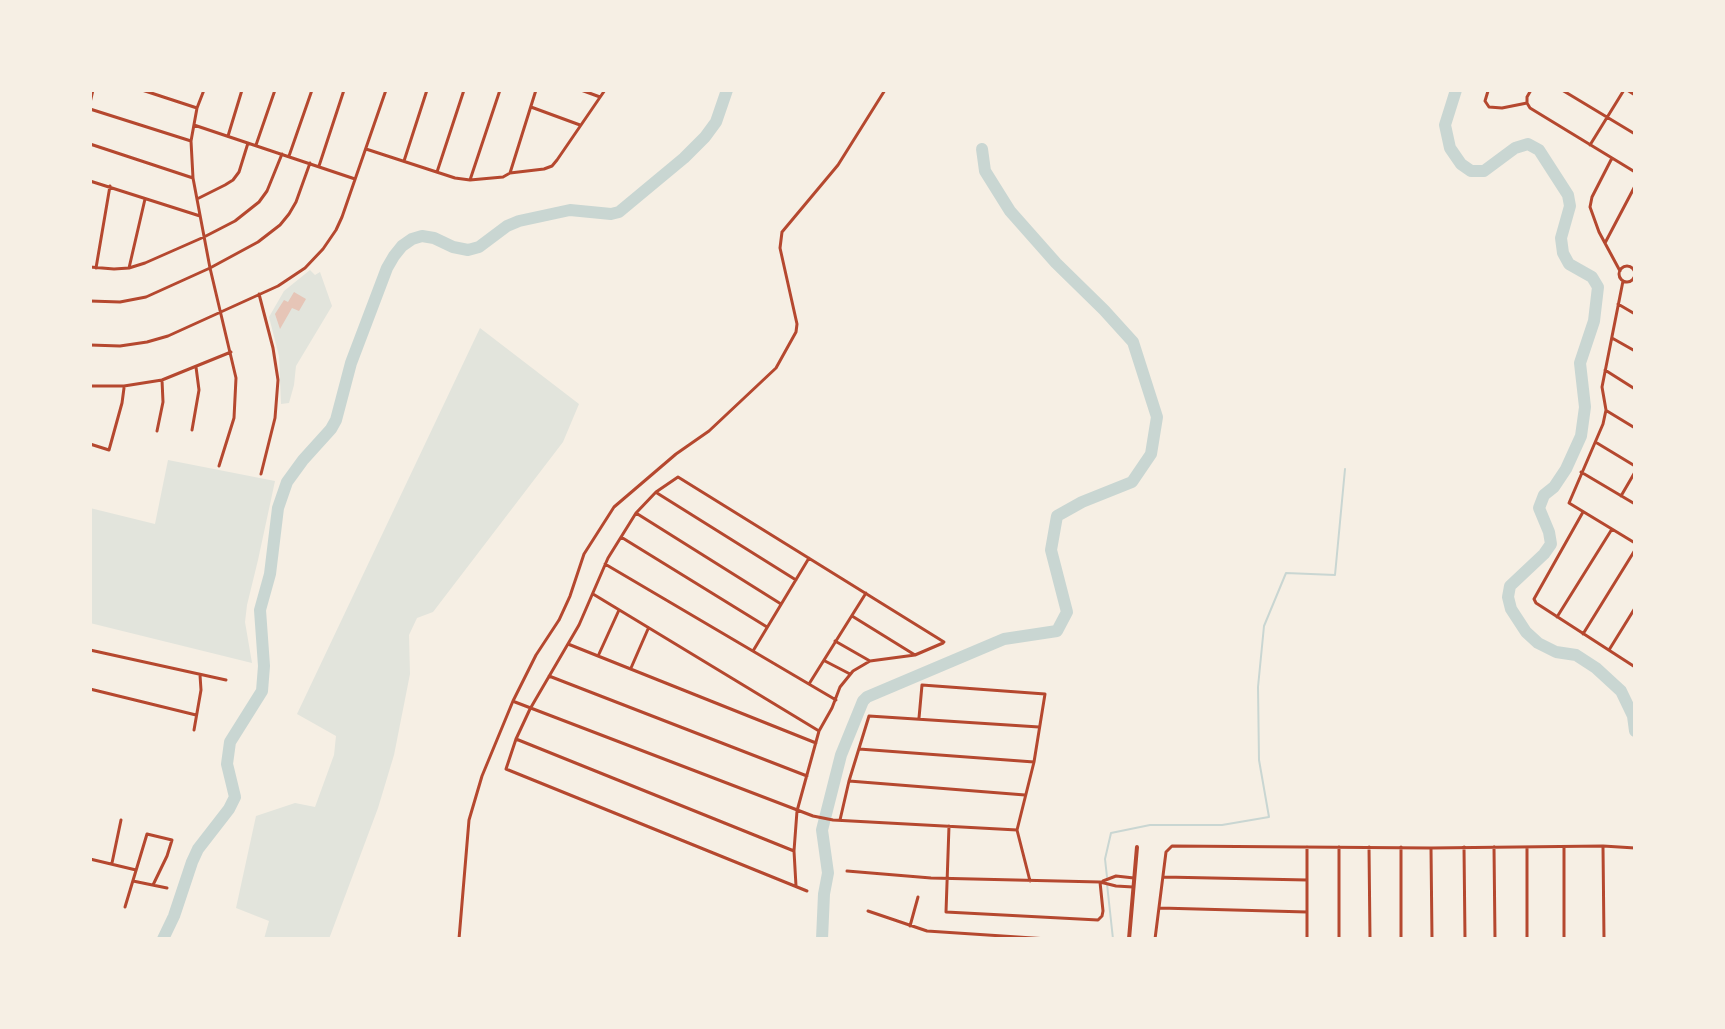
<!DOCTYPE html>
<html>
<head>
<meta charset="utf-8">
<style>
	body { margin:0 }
	#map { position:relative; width:1725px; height:1029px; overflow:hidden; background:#f6efe4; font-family:"Fira Sans",sans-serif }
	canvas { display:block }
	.frame { position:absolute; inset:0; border:92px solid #f6efe4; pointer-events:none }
</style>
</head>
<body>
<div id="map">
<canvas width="1725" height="1029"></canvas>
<div class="frame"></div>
</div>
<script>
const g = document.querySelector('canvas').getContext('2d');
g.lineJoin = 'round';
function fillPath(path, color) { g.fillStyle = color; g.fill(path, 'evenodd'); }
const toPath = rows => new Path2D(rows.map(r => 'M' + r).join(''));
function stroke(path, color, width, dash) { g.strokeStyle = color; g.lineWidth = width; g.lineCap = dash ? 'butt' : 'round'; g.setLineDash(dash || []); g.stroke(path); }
const green = toPath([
	[310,270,315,275,320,272,332,306,296,366,294,385,289,403,281,404,279,356,269,317,284,291],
	[480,328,579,404,563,442,433,612,417,618,409,635,410,674,394,755,378,808,329,939,264,939,269,921,236,908,256,816,295,803,315,807,334,755,336,736,297,714],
	[168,460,275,481,258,560,247,605,245,622,252,663,90,623,92,615,90,614,90,508,155,524]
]);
const stream = toPath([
	[1107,877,1105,859,1111,833,1150,825,1222,825,1269,817,1259,760,1258,687,1264,626,1286,573,1335,575,1345,469],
	[1107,884,1113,939]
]);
const river = toPath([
	[1456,90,1445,125,1450,148,1461,164,1471,171,1484,171,1515,148,1528,144,1539,150,1568,195,1570,206,1561,238,1563,253,1569,264,1592,277,1598,287,1594,321,1580,363,1585,407,1581,436,1566,469,1554,487,1544,495,1539,508,1549,532,1551,544,1544,554,1510,586,1508,597,1511,609,1526,632,1538,643,1556,652,1576,655,1596,668,1621,691,1633,716,1635,731],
	[163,939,174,916,192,862,198,849,229,809,235,797,227,764,230,742,262,691,264,666,260,610,270,574,278,508,287,482,303,460,331,429,336,420,351,363,387,268,394,256,402,246,412,239,422,236,434,238,453,247,468,250,479,247,507,226,519,221,570,210,611,214,619,212,684,158,705,137,716,122,727,90],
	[822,939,824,894,828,873,822,830,841,755,863,701,867,697,1004,639,1057,631,1067,612,1051,550,1057,516,1082,502,1132,482,1151,454,1157,417,1133,342,1104,310,1056,263,1010,211,985,171,982,149]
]);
const building = toPath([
	[294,292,306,299,299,311,292,308,280,329,275,314,284,300,288,302]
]);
const minor = toPath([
	[142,90,197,108],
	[204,90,197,108,191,141,193,178,210,268,236,378,234,418,219,466],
	[581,90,600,97],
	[1562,90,1635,134],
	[1627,90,1635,95],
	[1488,91,1485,101,1489,107,1502,108,1527,103],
	[90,103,93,90],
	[1527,103,1530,108,1635,172],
	[1527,103,1527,97,1531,90],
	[531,107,580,125],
	[90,109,191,141],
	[194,125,355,179],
	[228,136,242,90],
	[90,144,193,178],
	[256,145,275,90],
	[1590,145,1624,90],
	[366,149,455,178,470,180,503,177,510,173,544,169,552,166,557,160,605,90],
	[289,156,312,90],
	[1612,158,1592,197,1590,207,1599,232,1620,271],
	[404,161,427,90],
	[319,166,344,90],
	[437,172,464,90],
	[510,173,536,90],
	[470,180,500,90],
	[90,181,200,216],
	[197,199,225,185,233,180,239,172,248,143],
	[1605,243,1635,186],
	'1619 274a8 8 0 1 1 16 0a8 8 0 1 1-16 0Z',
	[90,267,114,269,129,268,145,263,204,237,235,221,259,202,267,191,282,154],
	[96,268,110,186],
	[129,268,145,199],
	[1623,281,1602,387,1606,410,1603,424,1569,503,1635,543],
	[259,294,273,348,278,380,275,418,261,474],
	[90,301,120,302,146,297,210,268,258,242,280,225,289,214,296,202,310,163],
	[1618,304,1635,314],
	[1612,338,1635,351],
	[90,345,120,346,147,342,168,336,278,286,305,268,323,249,336,230,342,217,386,90],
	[1605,370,1635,389],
	[90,386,124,386,162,380,231,352],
	[1607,411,1635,428],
	[192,430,199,390,196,367],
	[157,431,163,402,162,380],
	[1597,443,1635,466],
	[90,444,109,450,122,403,124,388],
	[1581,472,1635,504],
	[657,493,796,580],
	[1621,496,1635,472],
	[1583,512,1534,599,1536,603,1635,667],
	[636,513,781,604],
	[621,537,767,627],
	[605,564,836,700],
	[593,594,819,731],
	[852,616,915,655],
	[1557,617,1612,529],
	[1583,634,1635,550],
	[835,641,870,661],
	[568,644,816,743],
	[90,650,226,680],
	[1609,650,1635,608],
	[753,651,809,558],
	[599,654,619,610],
	[825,661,850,674],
	[631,668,648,629],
	[549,676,807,776],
	[809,684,866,593],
	[90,689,196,715],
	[515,702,813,816,833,820,1017,830],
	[919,718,922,685,1045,694,1034,762,1017,830,1030,881],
	[194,730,201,690,200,675],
	[516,739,794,851],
	[859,749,1034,762],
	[849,781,1025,795],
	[840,820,849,781,869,716,1039,727],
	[90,826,90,830],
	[949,826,946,912,1098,920,1102,916,1103,911,1100,882],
	[1339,847,1339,939],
	[1369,847,1370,939],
	[1464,847,1465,939],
	[1494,847,1495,939],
	[1527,847,1527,939],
	[1564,847,1564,939],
	[1603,847,1604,939],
	[1431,848,1432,939],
	[90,859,136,870],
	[112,863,121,820],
	[847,871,931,878,1100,882,1116,886,1133,887],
	[1164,877,1307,880],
	[133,881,167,888],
	[1103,881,1116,876,1134,878],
	[796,886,794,851,797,811,819,731,832,708,840,687,853,671,870,661,915,655,943,643],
	[807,891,506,769,516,739,530,709,579,625,608,558,636,513,656,492,678,477,944,642],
	[125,907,147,834,172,840,167,856,153,885],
	[1160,908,1307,912],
	[868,911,927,931,1048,939],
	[910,926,918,897],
	[459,939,469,820,482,776,513,701,536,655,559,620,570,596,584,554,614,507,676,454,709,431,776,368,796,332,797,324,780,248,782,232,838,165,885,90],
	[1155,939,1166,852,1172,846,1431,848,1603,846,1635,848],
	[1307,939,1307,847],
	[1401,939,1401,847]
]);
const tertiary = toPath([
	[1129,939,1137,847]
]);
fillPath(green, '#e2e4dc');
stroke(stream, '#c9d6d2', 2);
stroke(river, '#c9d6d2', 12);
fillPath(building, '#e6c5b7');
stroke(minor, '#b5482f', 3);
stroke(tertiary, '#b5482f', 4);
</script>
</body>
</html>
